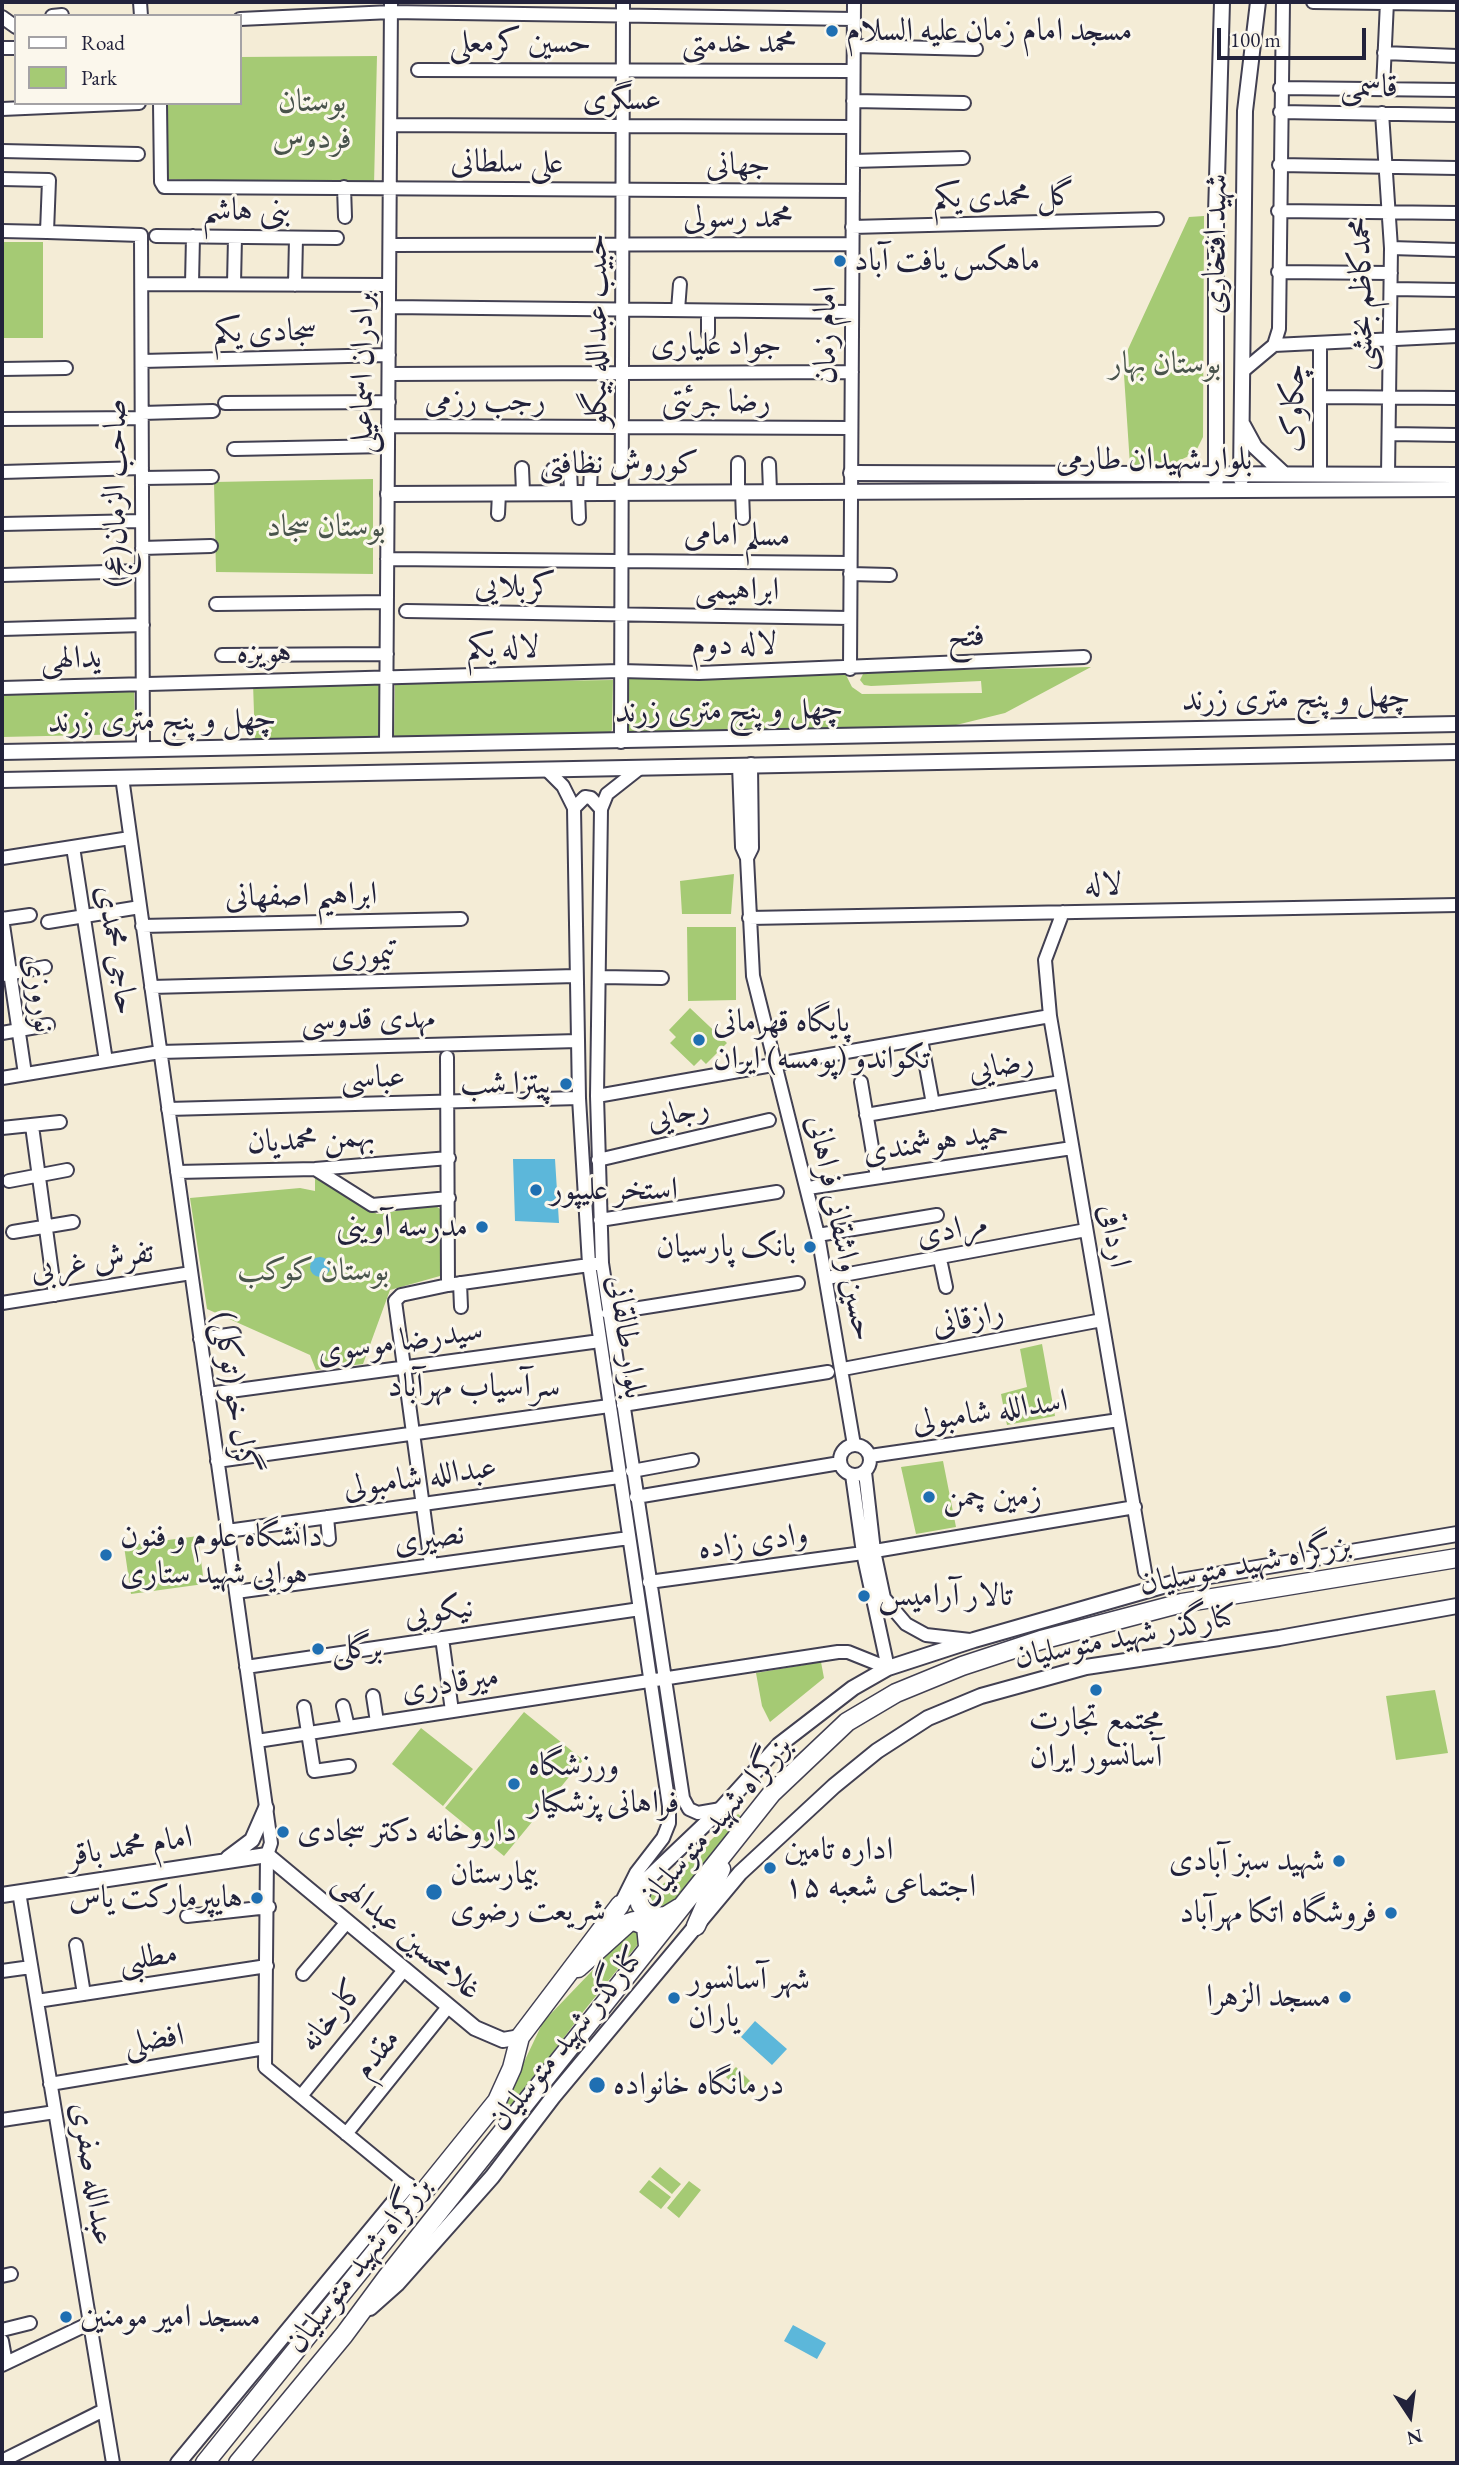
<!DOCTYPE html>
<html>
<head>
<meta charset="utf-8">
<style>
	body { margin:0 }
	#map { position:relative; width:1459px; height:2465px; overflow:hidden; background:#f4ecd6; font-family:"EB Garamond",serif }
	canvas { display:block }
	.frame { position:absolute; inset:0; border:4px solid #22223b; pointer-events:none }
	.legend { position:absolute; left:14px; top:14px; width:228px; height:91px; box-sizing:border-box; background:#fbf7ec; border:2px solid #a4a2a5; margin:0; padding:9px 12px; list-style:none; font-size:21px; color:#22223b }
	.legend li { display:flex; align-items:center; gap:14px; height:35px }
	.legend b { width:35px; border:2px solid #a4a2a5 }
	.north { position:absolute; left:1375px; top:2381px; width:70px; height:70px; -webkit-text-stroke:5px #fbf7ec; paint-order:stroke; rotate:167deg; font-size:19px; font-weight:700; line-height:28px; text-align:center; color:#22223b }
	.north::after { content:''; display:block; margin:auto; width:24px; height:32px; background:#22223b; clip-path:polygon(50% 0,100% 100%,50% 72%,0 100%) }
	.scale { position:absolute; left:1217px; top:28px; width:149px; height:32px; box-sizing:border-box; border:4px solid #22223b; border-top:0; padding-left:9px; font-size:21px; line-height:24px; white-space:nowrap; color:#22223b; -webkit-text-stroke:5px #fbf7ec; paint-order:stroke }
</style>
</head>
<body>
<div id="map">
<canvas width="1459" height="2465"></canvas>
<div class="frame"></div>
<ul class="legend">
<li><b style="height:9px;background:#fff"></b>Road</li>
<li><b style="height:19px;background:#a5ca74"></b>Park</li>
</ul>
<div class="north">N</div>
<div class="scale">100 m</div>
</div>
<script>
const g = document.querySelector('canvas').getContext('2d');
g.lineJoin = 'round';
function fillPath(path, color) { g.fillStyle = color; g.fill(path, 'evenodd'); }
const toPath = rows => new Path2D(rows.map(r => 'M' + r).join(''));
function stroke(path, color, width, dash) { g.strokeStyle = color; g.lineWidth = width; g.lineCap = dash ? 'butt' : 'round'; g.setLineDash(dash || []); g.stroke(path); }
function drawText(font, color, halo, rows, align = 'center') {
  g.font = font + ' "EB Garamond",Amiri,serif'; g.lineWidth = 6; g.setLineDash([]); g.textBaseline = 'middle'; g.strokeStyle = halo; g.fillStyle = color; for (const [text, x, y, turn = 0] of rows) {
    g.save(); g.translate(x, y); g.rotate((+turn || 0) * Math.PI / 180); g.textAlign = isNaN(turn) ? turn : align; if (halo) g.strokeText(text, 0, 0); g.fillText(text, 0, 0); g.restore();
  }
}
const green = toPath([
	[377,56,374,185,160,179,162,103,240,103,240,57],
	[1204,216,1203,437,1195,453,1172,464,1130,465,1123,360,1189,217],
	[2,242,43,242,43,338,2,338],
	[373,479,373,574,216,572,214,482],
	[1091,667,1005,713,948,727,628,733,626,730,625,679,836,672,846,675,852,687,862,694,982,693,981,681,871,686,864,685,860,680,864,672],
	[613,680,612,730,609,734,394,740,395,683],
	[253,683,381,683,383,735,378,740,255,743],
	[134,687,135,734,2,737,2,690],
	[734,874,731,914,682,914,680,881],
	[687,927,736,927,736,1000,688,1001],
	[690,1008,727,1043,706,1064,701,1059,694,1066,670,1043,676,1037,669,1030],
	[315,1177,377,1214,434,1205,445,1212,440,1276,390,1290,363,1364,316,1370,310,1355,207,1309,190,1198,300,1188,315,1191],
	[1042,1344,1055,1416,1007,1425,1001,1394,1027,1387,1020,1349],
	[943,1461,956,1527,916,1534,901,1467],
	[198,1536,204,1584,131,1594,124,1546],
	[821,1662,824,1678,770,1722,762,1706,756,1673],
	[1435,1690,1448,1753,1396,1760,1386,1696],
	[524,1712,583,1760,504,1856,445,1808],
	[421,1728,473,1769,443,1806,392,1764],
	[738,1814,743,1818,699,1869,652,1932,621,1919,681,1869],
	[635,1926,643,1938,583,2012,513,2106,505,2102,543,2022],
	[736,2067,753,2084,743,2094,726,2077],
	[660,2167,681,2184,672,2194,651,2177],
	[649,2180,671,2197,661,2209,639,2192],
	[689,2181,701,2190,679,2218,667,2208]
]);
const water = toPath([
	[513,1159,555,1159,559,1223,515,1221],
	'310 1267a10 10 0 1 1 20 0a10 10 0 1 1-20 0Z',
	[755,2021,787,2049,772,2065,741,2037],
	[793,2325,826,2343,817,2359,784,2341]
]);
const minor = toPath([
	[140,2,141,16],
	[1313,2,1457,4],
	[52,16,62,15],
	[2,17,16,27],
	[240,19,391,12,854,19],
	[854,46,976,49],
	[2,48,16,48],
	[1384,53,1457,56],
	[418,70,853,71],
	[1280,88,1457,90],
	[1383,88,1387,2],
	[853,101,964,103],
	[160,103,161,182,164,187,853,191],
	[2,109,139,103],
	[1280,112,1457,115],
	[1382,113,1391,248,1388,475],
	[391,125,853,127],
	[2,151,138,154],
	[853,161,963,158],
	[1279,165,1457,168],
	[2,179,49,180,47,232,2,231],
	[344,187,345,217],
	[1278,211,1457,213],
	[852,227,1157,219],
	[47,232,141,235,143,750],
	[156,236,337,238],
	[390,245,852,244],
	[1391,248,1457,250],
	[1278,272,1391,273],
	[142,284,389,285],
	[192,284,193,236],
	[234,284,235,237],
	[295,285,296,238],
	[1391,289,1457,290],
	[389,307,852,312],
	[678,310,680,284],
	[708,334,708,311],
	[1320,343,1320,473],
	[1274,345,1457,336],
	[142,361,389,355],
	[2,369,66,368],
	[1243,371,1274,345,1279,329,1283,2],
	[389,374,852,372],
	[1321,397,1457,398],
	[225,403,389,402],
	[142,413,213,411],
	[2,419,142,418],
	[388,426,851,428],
	[1389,434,1457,435],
	[234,449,388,446],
	[769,464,770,491],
	[522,468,523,492],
	[570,468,571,492],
	[553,469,554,492],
	[2,472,142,468],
	[142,478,212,477],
	[738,491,738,463],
	[742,491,743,518],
	[578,492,579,518],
	[590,492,591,466],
	[498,514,499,493],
	[2,524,142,521],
	[142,548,211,546],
	[387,559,850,563],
	[850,574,890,575],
	[2,575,142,571],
	[216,604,387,602],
	[406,611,850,618],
	[2,629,143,625],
	[222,655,387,654],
	[850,669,854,2],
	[2,688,620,671,699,673,1084,657],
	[621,742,623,2],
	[386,745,391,2],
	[739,765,742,847,747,858,753,976,818,1235,854,1445],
	[640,768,607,794,601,809,597,1096,602,1263,683,1798,689,1809,698,1813,721,1809],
	[546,769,563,786,574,808,579,1098,589,1264,669,1806,669,1823,663,1838,636,1873,622,1901],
	[122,777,271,1843,267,1855,265,2067,422,2196],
	[574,808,585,797,591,798,601,809],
	[73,847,106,1061],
	[2,858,130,838],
	[747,858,752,848,751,764],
	[1063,912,1045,960,1050,1016,1145,1572],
	[2,918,25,1074],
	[749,918,1457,905],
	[2,919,30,915],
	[48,922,140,907],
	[142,926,461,919],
	[2,975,45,967],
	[600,977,662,978],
	[151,987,576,976],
	[2,1033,48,1025],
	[921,1039,933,1104],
	[447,1057,448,1285],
	[2,1078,160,1052,578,1041],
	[861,1082,877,1177],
	[597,1096,1050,1016],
	[168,1109,579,1098],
	[866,1115,1061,1082],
	[32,1126,55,1295],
	[2,1128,60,1122],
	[598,1160,769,1120],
	[315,1169,372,1205,449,1198],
	[177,1172,315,1169,449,1158],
	[9,1181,67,1170],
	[808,1188,1072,1148],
	[600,1220,777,1192],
	[13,1232,73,1222],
	[818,1235,937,1215],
	[940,1259,946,1287],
	[827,1278,1086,1230],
	[460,1283,461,1307],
	[2,1303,191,1273],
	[608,1313,798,1283],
	[200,1339,234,1334],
	[843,1369,1102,1320],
	[208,1394,600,1341],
	[623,1405,828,1372],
	'840 1460a15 15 0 1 1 30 0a15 15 0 1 1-30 0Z',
	[870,1456,1119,1420],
	[217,1461,609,1406],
	[632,1471,692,1460],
	[865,1472,874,1551,884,1598,906,1624,926,1635,970,1640],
	[852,1475,863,1553,888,1668],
	[636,1497,840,1463],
	[327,1517,329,1539],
	[227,1531,619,1477],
	[431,1565,395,1301,401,1295,448,1285,596,1264],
	[649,1582,863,1553,1135,1507],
	[236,1592,629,1538],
	[442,1638,452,1711],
	[246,1667,640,1609],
	[373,1696,377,1722],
	[343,1706,348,1727],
	[304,1707,314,1771,349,1766],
	[257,1741,838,1652,848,1652,888,1668],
	[19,1892,113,2463],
	[187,1916,269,1907],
	[76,1945,84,1994],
	[2,1971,31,1967],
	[303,1974,347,1922],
	[37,2001,267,1966],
	[50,2084,265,2048],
	[301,2096,404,1970],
	[2,2120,55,2112],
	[346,2134,448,2007],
	[2,2276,11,2274],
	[2,2330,30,2323],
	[2,2341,6,2363],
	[2,2365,90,2323],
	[2,2461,104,2410]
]);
const major = toPath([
	[1243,425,1255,447,1284,474],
	[851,473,1457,475],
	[1241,479,1245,111,1258,2],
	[1216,480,1216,214,1222,2],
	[388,494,1457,489],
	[2,752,1457,724],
	[2,780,1457,752],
	[228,1858,252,1840,266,1808],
	[2,1895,267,1855,475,2028,503,2040,520,2037],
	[620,1905,721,1809,779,1745,853,1688,888,1668,974,1640,1180,1581,1457,1534],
	[370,2308,397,2284,492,2177,553,2097,740,1873,834,1786,877,1751,928,1718,981,1696,1086,1667,1279,1638,1457,1606],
	[178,2463,408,2185]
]);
const highway = toPath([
	[646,1881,640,1895,640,1904,646,1912,655,1917,666,1916,679,1908],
	[696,1926,721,1869],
	[578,1968,628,1923,634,1921,646,1926,648,1946],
	[205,2463,497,2101,512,2068,520,2037,620,1905],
	[238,2463,344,2335,387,2277,772,1793,847,1722,896,1693,962,1666,1041,1640,1182,1603,1457,1558]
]);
const markers = [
	[832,31,7,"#1f6fb2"],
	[840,261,7,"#1f6fb2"],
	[699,1040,7,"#1f6fb2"],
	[566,1084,7,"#1f6fb2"],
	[536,1190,7,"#1f6fb2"],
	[482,1227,7,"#1f6fb2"],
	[810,1247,7,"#1f6fb2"],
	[929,1497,7,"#1f6fb2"],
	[106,1555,7,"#1f6fb2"],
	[864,1596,7,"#1f6fb2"],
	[318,1649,7,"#1f6fb2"],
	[1096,1690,7,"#1f6fb2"],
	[514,1784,7,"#1f6fb2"],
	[283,1832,7,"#1f6fb2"],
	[1339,1861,7,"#1f6fb2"],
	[770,1868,7,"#1f6fb2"],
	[434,1892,9,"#1f6fb2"],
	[257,1898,7,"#1f6fb2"],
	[1391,1913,7,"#1f6fb2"],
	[1345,1997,7,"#1f6fb2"],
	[674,1998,7,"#1f6fb2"],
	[597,2085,9,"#1f6fb2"],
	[66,2317,7,"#1f6fb2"]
];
const poiNames = [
	["مسجد امام زمان علیه السلام",846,31],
	["ماهکس یافت آباد",854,261],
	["پایگاه قهرمانی",713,1022],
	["تکواندو (پومسه) ایران",713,1059],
	["پیتزا شب",552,1084,"right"],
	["استخر علیپور",550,1190],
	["مدرسه آوینی",468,1227,"right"],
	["بانک پارسیان",796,1247,"right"],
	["زمین چمن",943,1497],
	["دانشگاه علوم و فنون",120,1537],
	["هوایی شهید ستاری",120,1574],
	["تالار آرامیس",878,1596],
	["برگلی",332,1649],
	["مجتمع تجارت",1096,1720,"center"],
	["آسانسور ایران",1096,1757,"center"],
	["ورزشگاه",528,1766],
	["فراهانی پزشکیار",528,1803],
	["داروخانه دکتر سجادی",297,1832],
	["اداره تامین",784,1850],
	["اجتماعی شعبه ۱۵",784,1887],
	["شهید سبز آبادی",1325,1861,"right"],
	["بیمارستان",450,1874],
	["شریعت رضوی",450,1911],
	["هایپرمارکت یاس",243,1898,"right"],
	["فروشگاه اتکا مهرآباد",1377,1913,"right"],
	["شهر آسانسور",688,1980],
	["یاران",688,2017],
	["مسجد الزهرا",1331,1997,"right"],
	["درمانگاه خانواده",613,2085],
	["مسجد امیر مومنین",80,2317]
];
const streetNames = [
	["حسین کرمعلی",520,43],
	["محمد خدمتی",739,43],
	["قاسمی",1369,87,1],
	["عسگری",622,100],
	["علی سلطانی",507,163,1],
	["جهانی",738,165],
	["گل محمدی یکم",1004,197,-1],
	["بنی هاشم",247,211,1],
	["محمد رسولی",738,218],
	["شهید افتخاری",1216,244,-89],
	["محمدکاظم بخشی",1362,294,-91],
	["حبیب عبدالله بیگلو",597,330,-90],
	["سجادی یکم",265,332,-1],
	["امام زمان",826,335,-90],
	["جواد علیاری",716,345],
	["برادران اسماعیلی",363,373,-90],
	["رجب رزمی",485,401],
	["رضا جرئتی",716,402],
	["چکاوک",1294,408,-90],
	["بلوار شهیدان طارمی",1154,460],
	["کوروش نظافتی",619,464],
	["صاحب الزمان(عج)",116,493,-90],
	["مسلم امامی",737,536,1],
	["کربلایی",515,587,1],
	["ابراهیمی",737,590,1],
	["فتح",966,637,-3],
	["لاله دوم",734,645,-1],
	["لاله یکم",503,648,-1],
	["هویزه",264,653,-1],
	["یدالهی",71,659,-2],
	["چهل و پنج متری زرند",1296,699,-1],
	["چهل و پنج متری زرند",729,711,-1],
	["چهل و پنج متری زرند",162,721,-1],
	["لاله",1103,885,-1],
	["ابراهیم اصفهانی",301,896,-1],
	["حاجی محمدی",116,950,81],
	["تیموری",363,955,-2],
	["نوروزی",39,993,82],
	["مهدی قدوسی",368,1020,-1],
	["رضایی",1001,1066,-10],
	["عباسی",373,1078,-1],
	["رجایی",678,1114,-13],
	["بهمن محمدیان",311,1140,-3],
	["حمید هوشمندی",936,1142,-9],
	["حسین واشقانی فراهانی",840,1228,78],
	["مرادی",952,1230,-11],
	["ارداقی",1114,1236,80],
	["تفرش غربی",92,1262,-9],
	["رازقانی",968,1319,-11],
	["بلوار طالقانی",626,1337,82],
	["سیدرضا موسوی",400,1342,-8],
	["گزل خو (توکلی)",234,1393,82],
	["اسدالله شامبولی",990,1412,-8],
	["عبدالله شامبولی",420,1478,-8],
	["نصیری",429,1539,-8],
	["وادی زاده",753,1542,-8],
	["بزرگراه شهید متوسلیان",1245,1565,-11],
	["نیکویی",439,1612,-8],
	["کنارگذر شهید متوسلیان",1126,1637,-11],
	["میرقادری",450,1684,-9],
	["بزرگراه شهید متوسلیان",716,1822,-49],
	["امام محمد باقر",130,1847,-9],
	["غلامحسین عبدالهی",407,1936,40],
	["مطلبی",148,1958,-9],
	["کارخانه",332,2016,-51],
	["کنارگذر شهید متوسلیان",567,2039,-51],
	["افضلی",154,2040,-9],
	["مقدم",377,2054,-51],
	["عبدالله صفری",92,2174,81],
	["بزرگراه شهید متوسلیان",359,2265,-52]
];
const parkNames = [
	["بوستان",312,102],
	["فردوس",312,139],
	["بوستان بهار",1165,364],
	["بوستان سجاد",326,527],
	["بوستان کوکب",313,1271]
];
const neighbourhoodNames = [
	["سرآسیاب مهرآباد",474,1387]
];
fillPath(green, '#a5ca74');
fillPath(water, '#5cb7da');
stroke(minor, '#424052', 16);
stroke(major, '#424052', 18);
stroke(highway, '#424052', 21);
stroke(minor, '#fff', 12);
stroke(major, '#fff', 14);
stroke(highway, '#fff', 18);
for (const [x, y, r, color] of markers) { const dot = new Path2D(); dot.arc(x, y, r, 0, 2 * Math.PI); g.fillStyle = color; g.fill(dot); stroke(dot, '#fbf7ec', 2.5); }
drawText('32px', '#22223b', '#fbf7ec', poiNames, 'left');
drawText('32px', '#22223b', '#fbf7ec', streetNames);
drawText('32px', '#49544c', '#fbf7ec', parkNames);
drawText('33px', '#22223b', '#fbf7ec', neighbourhoodNames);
</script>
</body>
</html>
